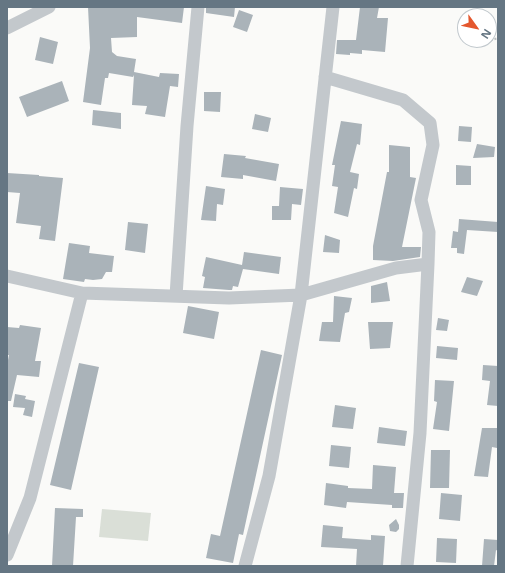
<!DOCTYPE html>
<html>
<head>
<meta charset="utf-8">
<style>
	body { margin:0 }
	#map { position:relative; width:505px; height:573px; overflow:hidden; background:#fafaf8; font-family:"Noto Sans",sans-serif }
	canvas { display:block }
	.frame { position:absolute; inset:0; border:8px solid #657683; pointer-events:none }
	.north { position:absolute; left:457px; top:8px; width:40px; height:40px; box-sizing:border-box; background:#fff; border:1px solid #c1c8cd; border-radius:50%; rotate:123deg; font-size:11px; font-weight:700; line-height:16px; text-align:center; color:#657683 }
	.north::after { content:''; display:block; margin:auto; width:14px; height:18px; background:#e4572e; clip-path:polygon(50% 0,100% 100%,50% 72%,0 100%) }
</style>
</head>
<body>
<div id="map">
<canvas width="505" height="573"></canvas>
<div class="frame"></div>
<div class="north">N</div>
</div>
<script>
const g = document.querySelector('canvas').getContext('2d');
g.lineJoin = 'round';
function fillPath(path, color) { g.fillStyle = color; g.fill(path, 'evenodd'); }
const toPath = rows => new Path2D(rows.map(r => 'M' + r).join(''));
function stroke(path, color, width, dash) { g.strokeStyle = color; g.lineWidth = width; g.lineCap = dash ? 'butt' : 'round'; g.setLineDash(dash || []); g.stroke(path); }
const green = toPath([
	[102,509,151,513,148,541,99,537]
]);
const building = toPath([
	[88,7,184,7,182,23,137,17,137,37,111,38,112,52,117,56,136,59,134,72,159,77,160,73,179,74,178,87,170,86,165,117,145,114,147,106,132,105,134,75,133,77,109,73,108,78,105,78,101,105,83,102,90,48],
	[206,7,235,7,234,17,206,13],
	[360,7,379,7,377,18,388,18,385,52,362,50,362,54,350,53,350,55,336,54,337,40,356,40],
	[239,10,253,15,247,32,233,27],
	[40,37,58,42,53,64,35,60],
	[62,81,69,101,27,117,19,97],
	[204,92,221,92,220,112,204,111],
	[93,110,121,113,121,129,92,125],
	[255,114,271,118,268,132,252,129],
	[341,121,362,124,360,145,357,144,350,172,359,174,357,189,354,188,348,217,334,213,338,187,332,186,335,165,332,165],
	[459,126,472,127,471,142,458,141],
	[477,144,495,147,494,157,473,158],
	[389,145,410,147,410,177,416,178,402,247,421,247,420,257,393,261,373,260,373,246,387,172,389,172],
	[224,154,246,156,245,158,279,164,276,181,243,175,243,179,221,177],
	[456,165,471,166,471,185,456,185],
	[7,173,39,175,39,176,63,178,55,241,39,239,41,226,16,223,20,193,7,192],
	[206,186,225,189,223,205,217,204,216,221,201,220],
	[280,187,303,189,301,205,292,204,291,220,272,220,272,206,279,206],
	[459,219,498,222,498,232,467,230,464,254,457,253,457,248,451,248,453,231,458,232],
	[128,222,148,224,145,253,125,250],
	[325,235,340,240,339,253,323,252],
	[69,243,90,246,89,253,114,256,112,272,106,272,102,279,93,280,85,279,84,282,63,279],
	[244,252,281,257,279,274,243,269,238,287,233,286,232,290,229,290,203,288,205,277,202,276,206,257,242,265],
	[467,277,483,281,477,296,461,292],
	[387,282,390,301,371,303,371,286],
	[334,296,352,298,349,312,345,313,340,342,319,341,322,322,333,322],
	[188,306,219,312,214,339,183,333],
	[438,318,449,320,447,331,436,330],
	[368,322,393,322,390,348,370,349],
	[20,325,41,328,35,361,41,361,39,377,17,375,11,401,7,401,7,365,9,355,7,355,7,327,19,328],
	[437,346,458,348,457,360,436,358],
	[261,350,282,355,243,535,239,534,233,563,206,558,211,534,220,536],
	[79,363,99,367,71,490,50,485],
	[483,365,498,366,498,406,487,405,490,381,482,380],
	[435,380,454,381,449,431,433,429,437,402,434,401],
	[15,394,26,396,25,399,35,401,32,417,23,415,25,408,13,407],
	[335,405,356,408,353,429,332,427],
	[379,427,407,431,405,446,377,443],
	[482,428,498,428,497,448,492,447,488,477,474,476],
	[331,445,351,447,349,468,329,466],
	[431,450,450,450,449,488,430,488],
	[373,465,396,467,394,493,404,493,403,508,392,508,392,505,347,502,346,508,324,505,326,483,348,486,348,488,372,489],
	[441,493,462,495,460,521,439,519],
	[55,508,83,509,83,517,76,517,73,566,52,566],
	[396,519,399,525,399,529,396,532,390,531,389,525],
	[323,525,343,527,342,538,371,540,371,535,385,536,383,566,356,566,357,549,321,547],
	[437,538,457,539,456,563,436,562],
	[484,539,498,540,498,551,496,550,494,566,482,566]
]);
const path = toPath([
	[487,40,489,41,498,38]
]);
const street = toPath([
	[7,28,49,7],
	[325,77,403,100,430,123,433,145,421,200,429,232,428,264,420,433,407,566],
	[7,276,82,293,229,298,301,295,396,268,428,264],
	[176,296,187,126,198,7],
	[7,555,30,498,82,293],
	[245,566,269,476,301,295,333,7]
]);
fillPath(green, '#dadfd7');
fillPath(building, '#aab3b9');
stroke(path, '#bbbfc2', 2, [2, 2]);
stroke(street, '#c3c8cc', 13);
</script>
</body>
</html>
